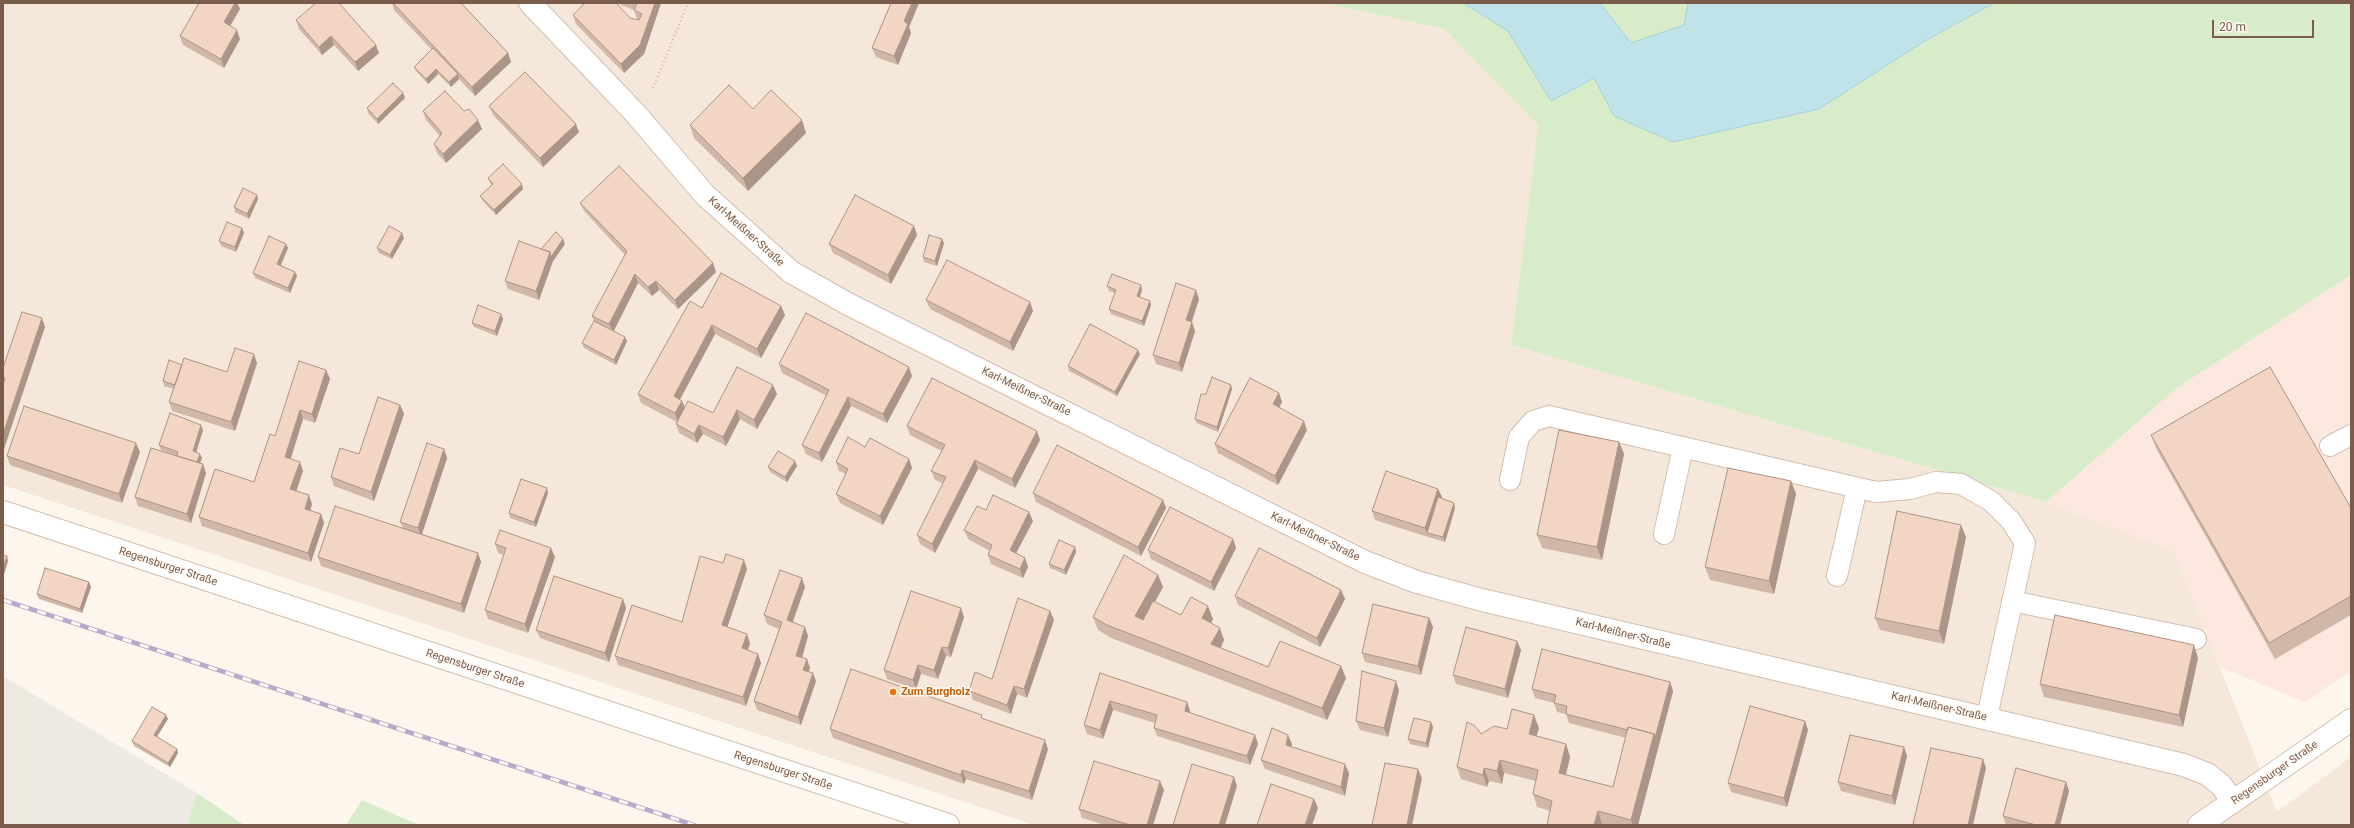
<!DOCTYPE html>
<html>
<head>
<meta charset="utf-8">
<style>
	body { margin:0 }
	#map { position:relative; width:2354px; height:828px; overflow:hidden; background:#fdf6ec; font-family:Roboto,sans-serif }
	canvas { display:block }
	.frame { position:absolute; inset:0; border:4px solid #7a5c4d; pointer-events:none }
	.scale { position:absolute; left:2212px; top:20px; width:102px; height:18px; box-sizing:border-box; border:2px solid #7a5c4d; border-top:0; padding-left:5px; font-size:12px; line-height:14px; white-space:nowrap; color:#7a5c4d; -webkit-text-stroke:3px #fffaf3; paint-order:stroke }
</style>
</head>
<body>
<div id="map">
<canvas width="2354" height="828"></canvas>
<div class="frame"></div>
<div class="scale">20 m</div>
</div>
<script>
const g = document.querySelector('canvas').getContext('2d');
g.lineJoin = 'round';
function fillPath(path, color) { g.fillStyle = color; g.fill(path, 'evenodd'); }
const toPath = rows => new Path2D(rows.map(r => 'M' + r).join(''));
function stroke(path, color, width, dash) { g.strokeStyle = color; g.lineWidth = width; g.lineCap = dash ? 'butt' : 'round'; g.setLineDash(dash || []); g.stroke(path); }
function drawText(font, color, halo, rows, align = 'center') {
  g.font = font + ' Roboto,sans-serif'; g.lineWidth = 3; g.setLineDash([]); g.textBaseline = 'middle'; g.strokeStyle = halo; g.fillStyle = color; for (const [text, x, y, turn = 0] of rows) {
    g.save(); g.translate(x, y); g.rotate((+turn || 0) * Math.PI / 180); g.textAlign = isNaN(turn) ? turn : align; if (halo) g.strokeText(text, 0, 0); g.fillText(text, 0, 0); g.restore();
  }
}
const residential = toPath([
	[3,3,1323,3,1444,29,1538,125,1511,345,2046,502,2174,551,2277,812,2351,757,2351,825,1034,825,3,485]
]);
const commercial = toPath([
	[2351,275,2351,671,2305,702,2220,667,2174,551,2046,502,2177,388]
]);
const industrial = toPath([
	[3,676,197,793,187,825,3,825]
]);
const green = toPath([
	[1323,3,2351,3,2351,275,2177,388,2046,502,1511,345,1538,125,1444,29],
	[197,793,244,825,187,825],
	[362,800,419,825,346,825]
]);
const water = toPath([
	[1463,3,1600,3,1631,43,1684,25,1688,3,1994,3,1923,42,1819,109,1673,142,1614,116,1594,78,1551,101,1508,31,1463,3]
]);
const path = toPath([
	[653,88,688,3]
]);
const service = toPath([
	[2330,446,2351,435],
	[1510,480,1519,437,1533,421,1549,416,1876,492,1910,489,1936,482,1961,484,1991,501,2011,521,2025,543,1987,717],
	[1664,534,1683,447],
	[1837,576,1857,488],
	[2012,601,2196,639]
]);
const minor = toPath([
	[530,3,635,113,705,195,791,272,848,304,1365,562,1417,582,1482,600,2184,765,2207,774,2221,785,2233,801]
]);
const secondary = toPath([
	[3,512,948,825],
	[2199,825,2351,720]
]);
const rail = toPath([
	[3,600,694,825]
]);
const wall = toPath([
	[199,3,237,3,240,9,230,26,240,39,224,68,183,45,180,36],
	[392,3,461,3,508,53,511,62,475,96,459,79,451,87,438,74,428,84,416,71,414,67,432,50,394,10],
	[620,3,661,3,644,54,624,73,576,24,573,15,600,4,630,18,639,20,637,19,634,10,621,5],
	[891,3,919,3,909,27,911,33,898,65,876,57,872,48],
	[296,20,379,53,358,71,334,45,322,55,299,29],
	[403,93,405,98,378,124,368,113,367,108],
	[489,106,579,132,543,167,493,115],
	[753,109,806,133,748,191,694,138,690,125],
	[423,111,482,129,446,163,437,153,434,144,440,136,426,120],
	[488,178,523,189,496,215,482,200,480,196,492,185,490,183],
	[257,195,258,199,249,219,235,212,234,207],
	[580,203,716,272,678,309,659,290,652,296,638,283,614,331,627,341,616,365,584,348,582,343,594,321,592,316,625,255,584,211],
	[914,226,917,235,891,284,833,253,829,244],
	[242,228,244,233,236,252,221,246,219,241],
	[404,238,392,259,379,253,377,248],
	[942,239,944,243,937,266,924,262,923,257],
	[286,244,288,248,281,265,297,276,290,293,255,278,253,273],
	[565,244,553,261,539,300,508,289,505,281,541,249],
	[1141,285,1142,290,1140,297,1150,301,1151,305,1144,326,1111,314,1109,309,1115,293,1109,291,1107,286],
	[1199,299,1192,322,1195,331,1182,372,1156,364,1153,355],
	[926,300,1030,302,1033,311,1013,351,930,309],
	[781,306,785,315,761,358,715,334,680,399,685,407,713,413,777,394,757,429,740,419,726,446,703,434,697,443,679,433,676,424,677,422,641,403,638,394,702,308],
	[503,319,497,336,474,327,472,323],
	[45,327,3,384,3,368],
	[1140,354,1117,396,1069,371,1068,366],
	[257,363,235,431,172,411,169,402,174,389,164,386,163,381,182,365,227,372],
	[779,364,912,376,887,423,851,406,822,462,806,454,802,445,827,396,782,373],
	[326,370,330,379,315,423,303,419,291,459,303,471,296,491,312,504,310,511,321,514,324,523,311,562,202,526,199,517,254,482,275,436],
	[1232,389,1218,432,1197,423,1195,419,1206,394],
	[1282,402,1279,408,1307,430,1278,485,1218,453,1215,444],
	[400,405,404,414,374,501,334,486,331,477,359,454],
	[907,426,1040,440,1015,488,978,469,935,553,920,544,917,535,943,483,935,480,931,471,942,451,910,435],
	[203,430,196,452,202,458,200,463,206,473,191,523,138,506,135,497,177,456,161,450,159,445],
	[2151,435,2351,508,2351,615,2275,659,2157,450],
	[1619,442,1624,454,1602,560,1542,548,1537,535],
	[865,447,909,459,912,468,883,525,840,503,836,494,846,474,839,471,836,462],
	[444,449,447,458,422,534,478,553,481,562,464,613,321,566,318,557,403,528,400,522],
	[140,452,122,503,10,465,7,456],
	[797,466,787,482,770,472,768,467],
	[1791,481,1796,494,1774,594,1710,580,1705,567],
	[1438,489,1442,497,1441,498,1454,503,1455,508,1445,542,1428,537,1375,520,1372,511],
	[548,493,536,527,510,518,509,513],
	[1033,493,1163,500,1166,508,1141,556,1036,502],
	[986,510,1033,521,1016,553,1025,558,1028,567,1023,578,991,564,988,555,990,551,968,539,964,530],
	[1966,537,1944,644,1880,630,1875,618],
	[1233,539,1236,548,1214,591,1151,559,1148,550],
	[495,544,555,557,528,633,488,619,485,610,504,555,498,553],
	[1075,547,1076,552,1066,575,1050,568,1049,564],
	[723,563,747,569,727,627,750,643,748,650,758,654,761,663,746,706,618,665,615,656,682,622],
	[1158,575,1163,587,1155,602,1181,615,1213,619,1211,623,1224,640,1221,648,1268,667,1346,678,1327,720,1111,638,1098,630,1093,617],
	[89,582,91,587,82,613,39,599,37,594],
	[805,587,793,622,808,636,802,658,810,668,809,671,816,681,801,725,757,710,754,701,779,629,767,624,764,615],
	[1341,590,1345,599,1320,647,1238,605,1235,596],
	[626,608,609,662,540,638,536,630],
	[1050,611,1054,620,1027,698,1017,694,1011,714,973,700,969,691,992,679],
	[964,617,951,657,946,656,938,679,921,674,916,689,887,679,884,670],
	[1429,618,1433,627,1421,675,1365,662,1362,653],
	[1517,641,1521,650,1508,698,1456,684,1453,675],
	[2198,658,2183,727,2044,697,2040,684],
	[1100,673,1187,702,1190,711,1190,713,1255,735,1258,744,1250,765,1157,736,1154,728,1155,723,1113,710,1103,739,1087,734,1084,725],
	[1670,682,1673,691,1638,825,1607,825,1550,811,1537,807,1533,794,1536,781,1504,773,1502,784,1489,781,1487,787,1461,779,1457,767,1481,734,1507,729,1539,728,1536,736,1566,744,1570,757,1566,775,1613,787,1626,738,1569,723,1566,714,1557,712,1554,703,1535,698,1532,689],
	[1399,690,1388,737,1360,730,1356,721],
	[168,719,157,737,177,749,178,753,170,767,134,746,132,741],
	[983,719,1048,749,1032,800,966,779,964,784,833,738,830,729],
	[1805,721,1808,730,1787,807,1731,792,1728,783],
	[1433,727,1428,748,1410,744,1408,739],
	[1292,744,1291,747,1349,773,1345,796,1265,769,1261,760],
	[1904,747,1907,756,1895,805,1841,791,1838,782],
	[2066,782,2069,791,2060,825,2006,825,2003,816],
	[1164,790,1153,825,1105,825,1082,818,1079,809]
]);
const shadedWall = toPath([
	[235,3,237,3,240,9,227,31,224,22],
	[655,3,661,3,644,54,624,73,621,64],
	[912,3,919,3,909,27,911,33,898,65,894,56,904,21],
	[237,30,240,39,224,68,221,59],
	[331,36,334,45,322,55,319,47],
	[376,45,379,53,358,71,355,62],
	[508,53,511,62,475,96,472,87],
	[436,69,438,74,428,84,426,79],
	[458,74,459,79,451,87,449,82],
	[403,93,405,98,378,124,377,119],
	[478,120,482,129,446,163,443,154],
	[802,120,806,133,748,191,743,178],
	[576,124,579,132,543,167,540,158],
	[522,184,523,189,496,215,494,210],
	[257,195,258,199,249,219,247,214],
	[914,226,917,235,891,284,888,275],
	[242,228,244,233,236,252,235,247],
	[402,233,404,238,392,259,390,255],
	[563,239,565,244,553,261,539,300,536,291,550,252],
	[942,239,944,243,937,266,935,261],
	[286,244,288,248,279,269,277,264],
	[713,263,716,272,678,309,675,300],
	[295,272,297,276,290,293,288,288],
	[635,274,638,283,613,332,609,324],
	[656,281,659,290,652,296,648,287],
	[1141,285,1142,290,1138,301,1137,296],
	[1196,290,1199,299,1189,329,1186,320],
	[1150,301,1151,305,1144,326,1142,321],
	[1030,302,1033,311,1013,351,1010,342],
	[781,306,785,315,761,358,757,349],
	[501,314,503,319,497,336,495,331],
	[42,318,45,327,3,452,3,434],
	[1192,322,1195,331,1182,372,1179,363],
	[712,325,715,334,677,405,674,396],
	[625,337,627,341,616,365,614,360],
	[1138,350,1140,354,1117,396,1115,392],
	[254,354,257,363,235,431,231,422],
	[909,367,912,376,887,423,883,414],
	[326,370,330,379,315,423,312,414],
	[773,385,777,394,757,429,754,420],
	[1231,385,1232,389,1218,432,1217,427],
	[1279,393,1282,402,1276,413,1273,404],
	[848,397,851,406,822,462,819,453],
	[682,401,686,410,678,422,675,413],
	[400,405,404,414,374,501,371,492],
	[300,410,303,419,288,466,285,457],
	[737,410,740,419,726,446,723,437],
	[1304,421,1307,430,1278,485,1275,476],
	[201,425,203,430,195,456,193,451],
	[699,425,703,434,697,443,694,434],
	[1037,431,1040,440,1015,488,1012,479],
	[1619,442,1624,454,1602,560,1597,547],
	[136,443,140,452,122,503,119,494],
	[444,449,447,458,421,537,418,528],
	[200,454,202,458,197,470,196,466],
	[909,459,912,468,883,525,880,516],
	[975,460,978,469,935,553,932,544],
	[795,461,797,466,787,482,785,477],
	[300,462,303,471,294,498,290,489],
	[203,464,206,473,191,523,187,514],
	[1791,481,1796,494,1774,594,1769,581],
	[547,488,548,493,536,527,534,522],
	[1438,489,1442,497,1430,533,1427,533,1425,528],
	[309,495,312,504,308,518,305,509],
	[1163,500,1166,508,1141,556,1138,547],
	[1454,503,1455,508,1445,542,1443,537],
	[1029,512,1033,521,1013,559,1010,550],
	[321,514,324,523,311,562,308,553],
	[1961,525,1966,537,1944,644,1939,631],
	[1233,539,1236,548,1214,591,1211,582],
	[1075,547,1076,552,1066,575,1064,570],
	[551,548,555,557,528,633,525,624],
	[478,553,481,562,464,613,461,604],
	[7,556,8,561,3,578,3,568],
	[1025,558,1028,567,1023,578,1020,569],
	[744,560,747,569,725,634,722,625],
	[1158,575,1163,587,1140,629,1135,616],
	[802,578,805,587,790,629,787,620],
	[89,582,91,587,82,613,80,609],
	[1341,590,1345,599,1320,647,1317,638],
	[623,599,626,608,609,662,605,653],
	[1208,606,1213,619,1207,631,1202,618],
	[961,608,964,617,951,657,948,648],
	[1050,611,1054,620,1027,698,1024,689],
	[1429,618,1433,627,1421,675,1418,666],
	[805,627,808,636,800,665,796,656],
	[1220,628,1224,640,1216,657,1211,644],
	[747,634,750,643,745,657,742,648],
	[1517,641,1521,650,1508,698,1505,689],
	[2194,645,2198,658,2183,727,2179,715],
	[942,647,946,656,938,679,934,670],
	[758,654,761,663,746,706,743,697],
	[807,659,810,668,806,679,803,670],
	[918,665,921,674,916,689,913,680],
	[1341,666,1346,678,1327,720,1322,708],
	[813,673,816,681,801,725,798,717],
	[1396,681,1399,690,1388,737,1384,728],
	[1670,682,1673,691,1638,825,1633,825,1631,820,1654,734],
	[1014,686,1017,694,1011,714,1007,705],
	[1110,701,1113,710,1103,739,1100,730],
	[1187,702,1190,711,1188,720,1185,711],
	[166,715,168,719,155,739,154,735],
	[1534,715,1539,728,1533,747,1529,734],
	[1805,721,1808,730,1787,807,1784,798],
	[1431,722,1433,727,1428,748,1426,743],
	[1255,735,1258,744,1250,765,1247,756],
	[1288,735,1292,744,1289,754,1286,745],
	[1045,740,1048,749,1032,800,1029,791],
	[1566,744,1570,757,1563,786,1559,773],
	[1904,747,1907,756,1895,805,1892,796],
	[177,749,178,753,170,767,168,763],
	[1983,759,1986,768,1973,825,1968,825],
	[1500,760,1504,773,1502,784,1497,771],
	[1345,764,1349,773,1345,796,1341,787],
	[1484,768,1489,781,1487,787,1483,775],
	[1418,769,1422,778,1412,825,1407,825],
	[962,770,966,779,964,784,961,775],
	[1234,777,1237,786,1225,825,1219,825],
	[1160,781,1164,790,1153,825,1147,825],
	[2066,782,2069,791,2060,825,2055,825],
	[1314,799,1318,808,1312,825,1305,825],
	[1598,811,1602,824,1602,825,1594,825]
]);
const building = toPath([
	[199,3,235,3,224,22,237,30,221,59,180,36,199,3],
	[316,3,339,3,376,45,355,62,331,36,319,47,296,20,316,3],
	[393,3,461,3,508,53,472,87,393,3],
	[585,3,599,3,600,4,601,3,616,3,630,18,639,20,642,14,634,10,637,3,655,3,640,45,621,64,573,15,585,3],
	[891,3,912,3,904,21,908,24,894,56,872,48,891,3],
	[433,48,458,74,449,82,436,69,426,79,414,67,433,48],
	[525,72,576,124,540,158,489,106,525,72],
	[393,83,403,93,377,119,367,108,393,83],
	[729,85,753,109,771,90,802,120,743,178,690,125,729,85],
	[445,91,464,111,469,109,478,120,443,154,434,144,442,133,423,111,445,91],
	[503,164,522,184,494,210,480,196,493,184,488,178,503,164],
	[619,166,713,263,675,300,656,281,648,287,635,274,609,324,592,316,627,251,580,203,619,166],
	[243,188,257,195,247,214,234,207,243,188],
	[855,195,914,226,888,275,829,244,855,195],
	[227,222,242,228,235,247,219,241,227,222],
	[389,226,402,233,390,255,377,248,389,226],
	[556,232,563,239,551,257,550,252,541,249,556,232],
	[929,235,942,239,935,261,923,257,929,235],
	[269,236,286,244,277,264,295,272,288,288,253,273,269,236],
	[519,241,550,252,536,291,505,281,519,241],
	[947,260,1030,302,1010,342,926,300,947,260],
	[721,273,781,306,757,349,712,325,674,396,682,401,675,413,638,394,690,301,702,308,721,273],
	[1112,274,1141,285,1137,296,1150,301,1142,321,1109,309,1116,290,1107,286,1112,274],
	[1176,283,1196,290,1186,320,1192,322,1179,363,1153,355,1176,283],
	[478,305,501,314,495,331,472,323,478,305],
	[22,312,42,318,3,434,3,385,5,378,3,377,3,368,22,312],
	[806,313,909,367,883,414,848,397,819,453,802,445,829,390,779,364,806,313],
	[594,321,625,337,614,360,582,343,594,321],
	[1090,324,1138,350,1115,392,1068,366,1090,324],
	[235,348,254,354,231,422,169,402,184,358,227,372,235,348],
	[169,360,182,365,175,385,163,381,169,360],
	[299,361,326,370,312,414,300,410,285,457,300,462,290,489,309,495,305,509,321,514,308,553,199,517,215,469,254,482,270,434,275,436,299,361],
	[737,367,773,385,754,420,737,410,723,437,699,425,694,434,676,424,688,401,713,413,737,367],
	[2270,367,2351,508,2351,596,2269,643,2151,435,2270,367],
	[1212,377,1231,385,1217,427,1195,419,1201,394,1206,394,1212,377],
	[932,378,1037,431,1012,479,975,460,932,544,917,535,946,477,931,471,945,445,907,426,932,378],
	[1250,378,1279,393,1273,404,1304,421,1275,476,1215,444,1250,378],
	[378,397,400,405,371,492,331,477,340,448,359,454,378,397],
	[24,406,136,443,119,494,7,456,24,406],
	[170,413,201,425,193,451,200,454,197,462,177,456,178,452,159,445,170,413],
	[1559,430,1619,442,1597,547,1537,535,1559,430],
	[848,437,865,447,870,438,909,459,880,516,836,494,848,469,836,462,848,437],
	[427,443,444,449,418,528,400,522,427,443],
	[1057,445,1163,500,1138,547,1033,493,1057,445],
	[151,448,203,464,187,514,135,497,151,448],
	[778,451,795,461,785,477,768,467,778,451],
	[1728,468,1791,481,1769,581,1705,567,1728,468],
	[1386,471,1438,489,1425,528,1372,511,1386,471],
	[521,479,547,488,534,522,509,513,521,479],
	[993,495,1029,512,1010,550,1025,558,1020,569,988,555,992,545,964,530,977,506,986,510,993,495],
	[1438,497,1454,503,1443,537,1427,533,1438,497],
	[335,506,478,553,461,604,318,557,335,506],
	[1170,507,1233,539,1211,582,1148,550,1170,507],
	[1897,511,1961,525,1939,631,1875,618,1897,511],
	[500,530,551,548,525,624,485,610,506,548,495,544,500,530],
	[1059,540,1075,547,1064,570,1049,564,1059,540],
	[1259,548,1341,590,1317,638,1235,596,1259,548],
	[726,554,744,560,722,625,747,634,742,648,758,654,743,697,615,656,632,605,682,622,700,556,723,563,726,554],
	[3,555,7,556,3,568,3,555],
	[1124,555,1158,575,1135,616,1143,620,1153,601,1181,615,1191,597,1208,606,1202,618,1220,628,1211,644,1268,667,1280,641,1341,666,1322,708,1107,625,1093,617,1124,555],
	[45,568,89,582,80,609,37,594,45,568],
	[780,570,802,578,787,620,805,627,796,656,807,659,803,670,813,673,798,717,754,701,782,622,764,615,780,570],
	[554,576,623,599,605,653,536,630,554,576],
	[911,591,961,608,948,648,942,647,934,670,918,665,913,680,884,670,911,591],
	[1018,598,1050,611,1024,689,1014,686,1007,705,969,691,975,672,992,679,1018,598],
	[1373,604,1429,618,1418,666,1362,653,1373,604],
	[2055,615,2194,645,2179,715,2040,684,2055,615],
	[1466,627,1517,641,1505,689,1453,675,1466,627],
	[1542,649,1670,682,1655,738,1654,734,1628,727,1628,730,1566,714,1567,706,1554,703,1556,695,1532,689,1542,649],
	[851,669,982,715,981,718,1045,740,1029,791,962,770,961,775,830,729,851,669],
	[1362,671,1396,681,1384,728,1356,721,1362,671],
	[1100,673,1187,702,1185,711,1255,735,1247,756,1154,728,1157,715,1110,701,1100,730,1084,725,1100,673],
	[1750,706,1805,721,1784,798,1728,783,1750,706],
	[152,707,166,715,154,735,177,749,168,763,132,741,152,707],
	[1512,709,1534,715,1529,734,1566,744,1559,773,1613,787,1628,727,1654,734,1631,820,1598,811,1594,825,1547,825,1552,801,1533,794,1538,770,1500,760,1497,771,1484,768,1483,775,1457,767,1467,722,1475,726,1481,734,1494,726,1507,729,1512,709],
	[1414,718,1431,722,1426,743,1408,739,1414,718],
	[1272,728,1288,735,1286,745,1345,764,1341,787,1261,760,1272,728],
	[1850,735,1904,747,1892,796,1838,782,1850,735],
	[1931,748,1983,759,1968,825,1919,825,1913,824,1931,748],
	[1094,761,1160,781,1147,825,1130,825,1079,809,1094,761],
	[1385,763,1418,769,1407,825,1372,825,1385,763],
	[1192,764,1234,777,1219,825,1173,825,1192,764],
	[2016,768,2066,782,2055,825,2036,825,2003,816,2016,768],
	[1271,784,1314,799,1305,825,1257,825,1271,784]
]);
const markers = [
	[893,692,4,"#e8710a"]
];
const streetNames = [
	["Karl-Meißner-Straße",746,232,42],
	["Karl-Meißner-Straße",1026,392,26],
	["Karl-Meißner-Straße",1315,537,26],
	["Regensburger Straße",168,567,18],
	["Karl-Meißner-Straße",1623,634,14],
	["Regensburger Straße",475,669,18],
	["Karl-Meißner-Straße",1939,707,13],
	["Regensburger Straße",783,771,18],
	["Regensburger Straße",2275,773,-35]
];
const foodNames = [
	["Zum Burgholz",901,692]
];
fillPath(residential, '#f5e8da');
fillPath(commercial, '#fde8e0');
fillPath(industrial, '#efe9e4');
fillPath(green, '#d8ecc9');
fillPath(water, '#bfe3e8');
stroke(water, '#a5d3da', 1);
stroke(service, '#d1beb0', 22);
stroke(minor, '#d1beb0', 24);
stroke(secondary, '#d6c0b0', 24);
stroke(path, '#d9b8a5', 2.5, [1, 3]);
stroke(service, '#fff', 20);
stroke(minor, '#fff', 22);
stroke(secondary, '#fff', 22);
stroke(rail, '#b9a8c9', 4.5);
stroke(rail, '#fffaf3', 3, [9]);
fillPath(wall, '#d1b7a8');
fillPath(shadedWall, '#aa9588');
fillPath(building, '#f3d5c3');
stroke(building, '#aa9588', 1);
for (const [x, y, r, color] of markers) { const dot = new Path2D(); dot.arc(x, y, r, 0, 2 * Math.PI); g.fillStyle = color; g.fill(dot); stroke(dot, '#fffaf3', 1.5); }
drawText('11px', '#7a5c4d', '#fffaf3', streetNames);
drawText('bold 11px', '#c56008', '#fffaf3', foodNames, 'left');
</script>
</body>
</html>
